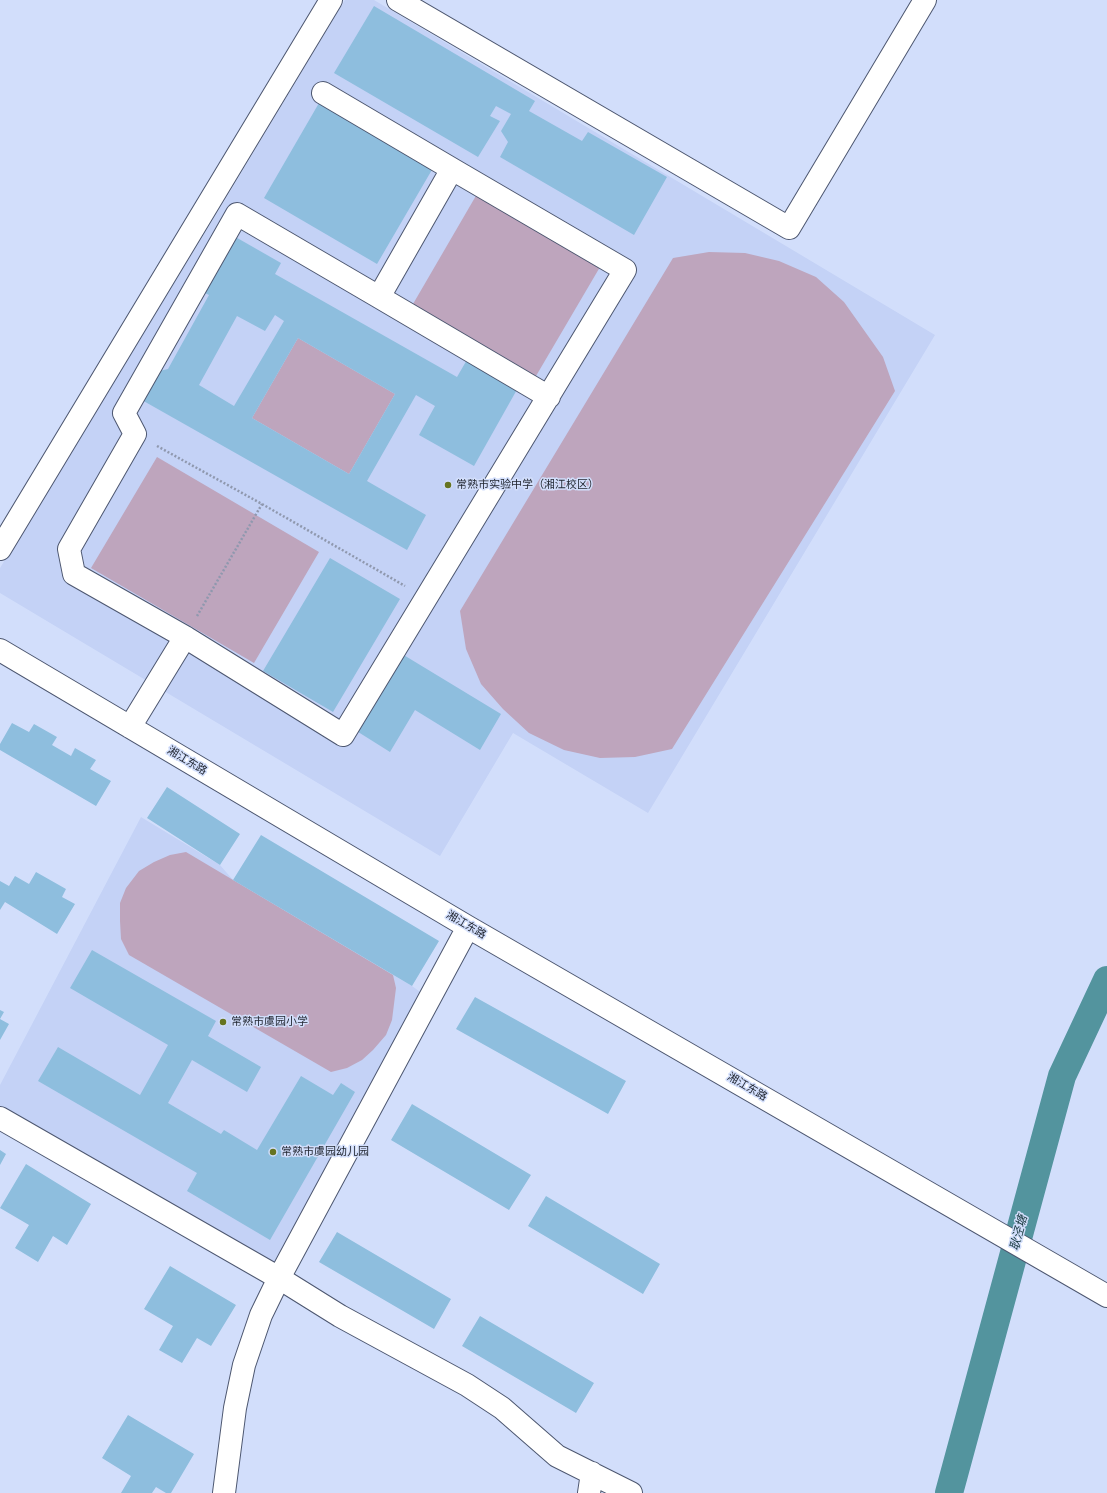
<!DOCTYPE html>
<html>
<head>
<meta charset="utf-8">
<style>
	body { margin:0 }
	canvas { display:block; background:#d2defb }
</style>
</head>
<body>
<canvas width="1107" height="1493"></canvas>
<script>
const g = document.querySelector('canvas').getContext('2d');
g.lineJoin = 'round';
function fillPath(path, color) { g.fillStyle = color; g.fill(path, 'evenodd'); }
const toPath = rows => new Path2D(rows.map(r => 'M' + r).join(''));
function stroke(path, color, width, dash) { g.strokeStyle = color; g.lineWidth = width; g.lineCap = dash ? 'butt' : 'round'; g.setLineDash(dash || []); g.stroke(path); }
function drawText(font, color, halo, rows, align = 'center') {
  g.font = font + ' "Open Sans","Noto Sans SC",sans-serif'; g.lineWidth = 3; g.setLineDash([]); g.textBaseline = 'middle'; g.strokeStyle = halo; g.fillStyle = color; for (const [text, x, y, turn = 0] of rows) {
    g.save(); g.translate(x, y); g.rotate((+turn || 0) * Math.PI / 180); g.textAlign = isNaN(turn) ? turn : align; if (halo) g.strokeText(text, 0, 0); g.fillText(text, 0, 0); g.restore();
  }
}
const built = toPath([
	[345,0,374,0,935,335,648,813,513,733,440,856,0,593,0,568,222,205],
	[141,817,220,865,233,880,412,986,427,997,368,1096,274,1262,0,1109,0,1085]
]);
const green = toPath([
	[477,194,600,267,536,376,413,304],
	[709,252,745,253,779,261,816,277,844,302,883,357,895,391,672,749,635,757,600,758,564,750,529,733,503,709,481,684,466,649,460,611,673,258],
	[298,338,395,394,349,474,252,418],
	[157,457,319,552,254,663,91,568],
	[186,852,393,975,396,988,392,1020,386,1035,373,1050,362,1060,347,1068,331,1072,129,955,121,939,120,921,120,903,126,888,139,871,154,862,170,855]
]);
const canal = toPath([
	[949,1493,1062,1076,1107,980]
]);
const building = toPath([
	[374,6,535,101,529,111,582,141,588,132,667,177,634,235,500,157,508,142,501,131,511,114,496,106,490,116,500,121,478,157,334,73],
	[319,103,433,168,377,264,264,198],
	[232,235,281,263,275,274,457,377,468,358,519,386,474,466,419,435,435,406,416,395,367,481,426,515,407,550,140,399,155,372,168,369,209,295,201,291],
	[275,315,284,321,234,406,199,385,237,316,265,331],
	[298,338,395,394,349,474,252,418],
	[330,558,400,599,333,712,263,671],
	[402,654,501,714,480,750,415,710,390,752,355,730],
	[12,723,29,732,34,724,57,737,52,745,71,756,75,748,96,760,90,769,111,781,96,806,0,750,0,744],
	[167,787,240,834,220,865,147,818],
	[261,835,439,941,412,986,233,880],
	[36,872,66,889,62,897,75,904,57,934,5,902,0,910,0,881,9,886,15,876,29,884],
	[92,950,216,1021,208,1036,261,1067,247,1092,192,1060,168,1103,221,1134,224,1130,257,1150,301,1076,333,1095,341,1083,355,1092,270,1240,187,1191,197,1173,38,1081,58,1047,140,1095,168,1045,70,988],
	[475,997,626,1081,608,1114,456,1029],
	[0,1010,4,1012,0,1019,9,1024,0,1040],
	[412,1104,531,1175,509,1210,391,1140],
	[0,1150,6,1154,0,1165],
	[26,1164,91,1204,67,1245,53,1236,38,1262,15,1248,29,1225,0,1208],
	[546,1196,660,1264,643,1294,528,1226],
	[337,1232,451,1299,434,1329,319,1262],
	[170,1266,236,1305,211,1346,197,1338,182,1363,159,1350,173,1326,144,1309],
	[480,1316,594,1383,576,1413,462,1346],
	[128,1415,194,1454,171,1493,166,1493,156,1487,152,1493,121,1493,131,1476,102,1458]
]);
const path = toPath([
	[157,446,262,504,405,586],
	[197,616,262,504]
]);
const minor = toPath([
	[398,0,789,228,925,0],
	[323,93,452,169],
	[379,297,549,397],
	[0,549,331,0],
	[0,650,468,927,1107,1296],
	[130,727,185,637,74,574,69,549,135,434,124,413,237,214,379,297,452,169,625,270,343,735,185,637],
	[0,1118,279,1278,340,1316,467,1385,502,1408,557,1456,631,1493],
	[224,1493,235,1408,244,1365,261,1315,279,1278,468,927],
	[589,1493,592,1473]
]);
const markers = [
	[448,485,4,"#667420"],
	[223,1022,4,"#667420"],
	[273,1152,4,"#667420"]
];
const poiNames = [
	["常熟市实验中学（湘江校区）",456,485],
	["常熟市虞园小学",231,1022],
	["常熟市虞园幼儿园",281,1152]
];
const streetNames = [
	["湘江东路",187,761,31],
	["湘江东路",466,925,30],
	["湘江东路",747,1087,30]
];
const waterNames = [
	["耿泾塘",1019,1233,-75]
];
fillPath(built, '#c4d2f6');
fillPath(green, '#bea5bd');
stroke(canal, '#53949e', 28);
fillPath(building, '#8ebede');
stroke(minor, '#4d5770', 24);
stroke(path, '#8f98ae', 2.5, [2, 2]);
stroke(minor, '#fff', 22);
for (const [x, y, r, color] of markers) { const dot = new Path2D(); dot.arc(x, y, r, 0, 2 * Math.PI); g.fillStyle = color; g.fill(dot); stroke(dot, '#d2defb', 1.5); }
drawText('11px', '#1f242e', '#d2defb', poiNames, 'left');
drawText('11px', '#1f242e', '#d2defb', streetNames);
drawText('italic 12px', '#18393e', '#d2defb', waterNames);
</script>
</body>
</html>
